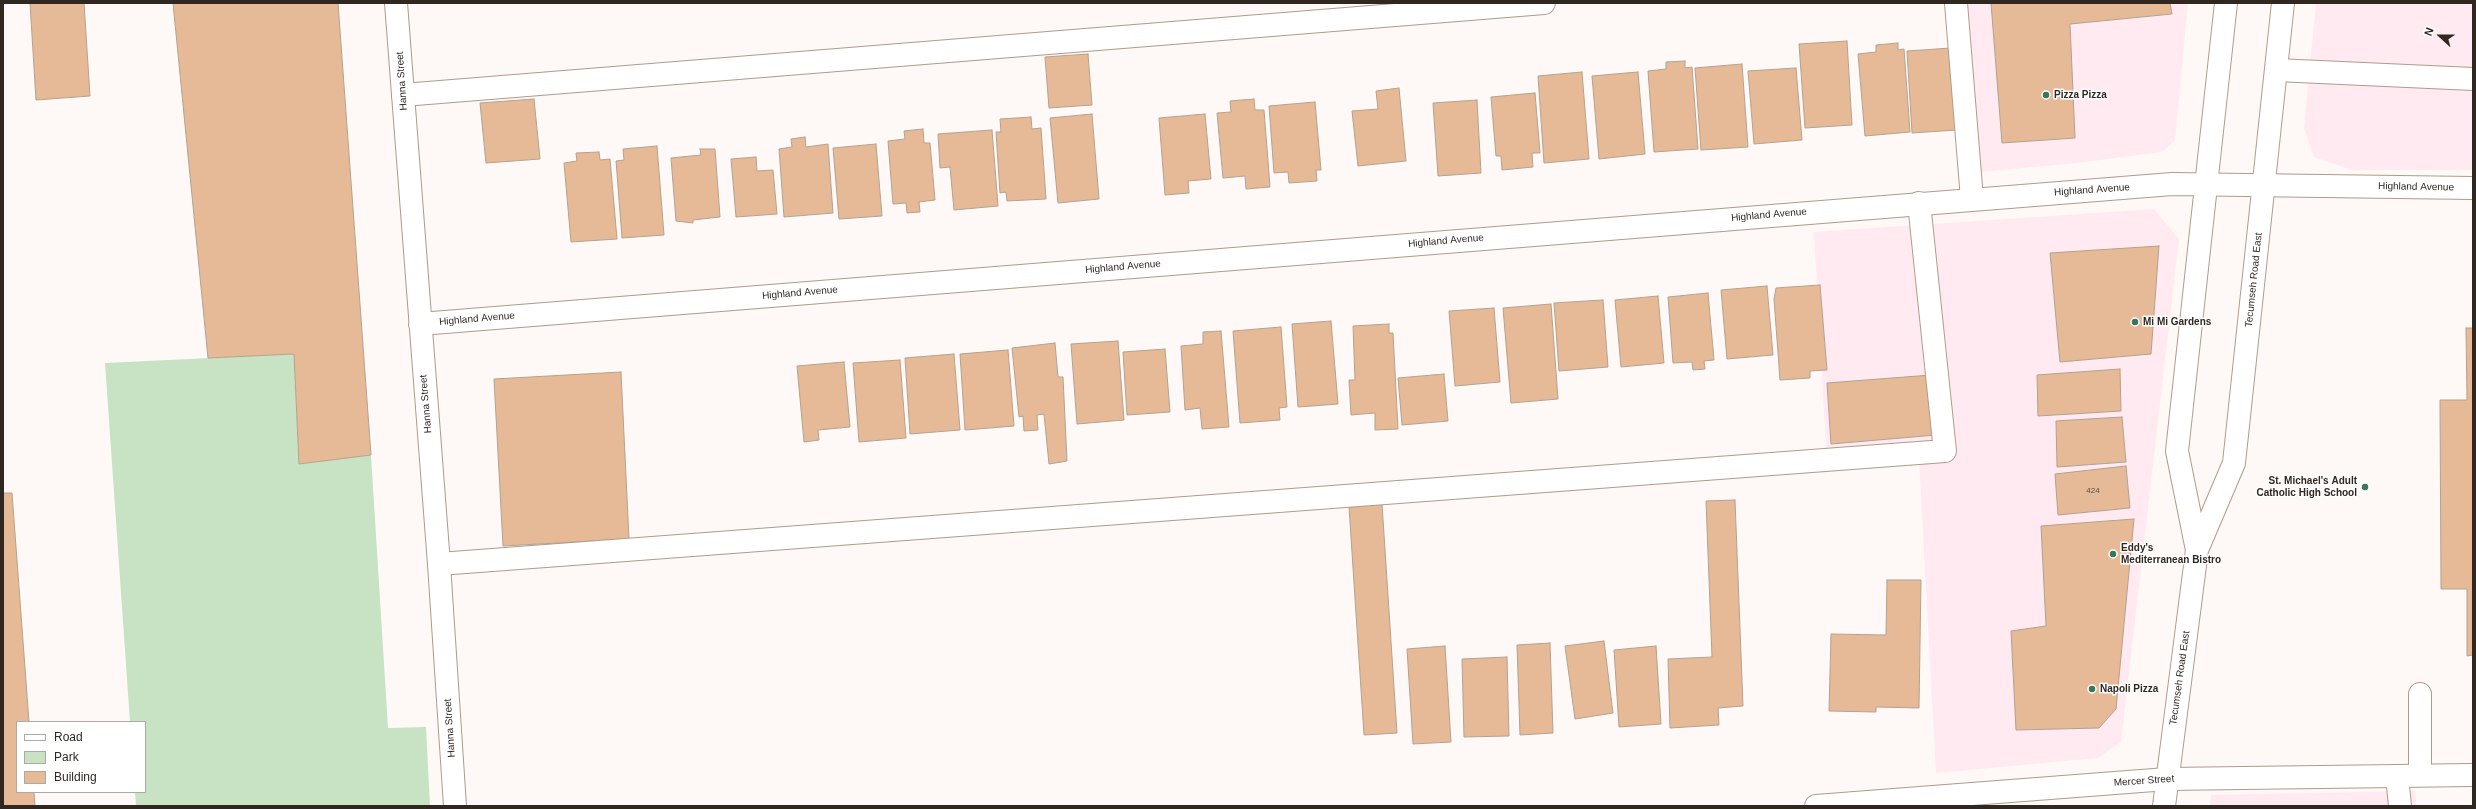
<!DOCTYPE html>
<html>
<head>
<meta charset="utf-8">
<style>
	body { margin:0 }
	#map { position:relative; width:2476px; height:809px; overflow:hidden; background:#fef9f6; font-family:Arial,sans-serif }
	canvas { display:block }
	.frame { position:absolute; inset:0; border:4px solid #2f2720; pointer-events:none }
	.legend { position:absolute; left:16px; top:721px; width:130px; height:72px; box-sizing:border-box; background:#fff; border:1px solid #aca9a6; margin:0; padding:5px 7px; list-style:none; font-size:12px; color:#2f2720 }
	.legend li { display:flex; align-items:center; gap:8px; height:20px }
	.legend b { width:20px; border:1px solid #aca9a6 }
	.north { position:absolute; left:2420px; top:16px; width:40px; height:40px; -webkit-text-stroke:3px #fff; paint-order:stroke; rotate:291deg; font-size:11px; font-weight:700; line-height:16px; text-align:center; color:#2f2720 }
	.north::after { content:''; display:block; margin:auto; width:14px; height:18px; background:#2f2720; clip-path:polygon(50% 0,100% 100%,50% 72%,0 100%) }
</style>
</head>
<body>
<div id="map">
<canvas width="2476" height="809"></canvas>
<div class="frame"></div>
<ul class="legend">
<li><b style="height:5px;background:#fff"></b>Road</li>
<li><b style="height:11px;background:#c7e3c4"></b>Park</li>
<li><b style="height:11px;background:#e6ba96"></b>Building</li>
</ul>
<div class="north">N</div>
</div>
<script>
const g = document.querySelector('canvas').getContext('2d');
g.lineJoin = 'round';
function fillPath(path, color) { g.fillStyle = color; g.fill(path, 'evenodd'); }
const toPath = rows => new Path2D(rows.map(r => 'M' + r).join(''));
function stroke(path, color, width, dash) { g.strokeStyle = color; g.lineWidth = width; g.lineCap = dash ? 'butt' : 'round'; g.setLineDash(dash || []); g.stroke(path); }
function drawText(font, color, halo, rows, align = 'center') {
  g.font = font + ' Arial,sans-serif'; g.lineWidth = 3; g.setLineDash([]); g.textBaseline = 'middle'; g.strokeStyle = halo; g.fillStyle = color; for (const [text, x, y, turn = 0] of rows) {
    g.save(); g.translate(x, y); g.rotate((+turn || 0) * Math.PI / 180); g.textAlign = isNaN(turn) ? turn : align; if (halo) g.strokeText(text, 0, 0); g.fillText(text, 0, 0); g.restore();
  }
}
const commercial = toPath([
	[1957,3,2188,3,2175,140,2162,152,2077,163,1970,173],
	[2316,3,2473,3,2473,170,2352,170,2314,157,2304,128],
	[2154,209,2179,239,2121,742,2098,758,1936,773,1919,460,1827,466,1814,232],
	[2415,791,2416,806,2210,806,2211,795]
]);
const green = toPath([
	[294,354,299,464,371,455,388,728,426,727,430,806,136,806,135,792,145,792,145,722,130,722,105,363]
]);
const building = toPath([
	[30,3,84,3,90,96,36,100,30,3],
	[173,3,338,3,371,455,299,464,294,354,208,358,173,3],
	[1991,3,2170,3,2172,14,2070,24,2075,138,2002,143,1991,3],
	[1847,41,1852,125,1805,128,1799,44,1847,41],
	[1898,43,1898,50,1904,49,1910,132,1865,136,1858,54,1876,52,1876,45,1898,43],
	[1951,48,1957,130,1912,133,1907,51,1951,48],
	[1088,54,1092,105,1049,108,1045,57,1088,54],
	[1685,61,1685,68,1692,67,1698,149,1654,152,1648,71,1666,69,1666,62,1685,61],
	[1742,64,1748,147,1701,150,1695,68,1742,64],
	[1796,68,1802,140,1754,144,1748,71,1796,68],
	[1582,72,1589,159,1544,163,1538,76,1582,72],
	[1638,72,1645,154,1599,159,1592,76,1638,72],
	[1399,88,1406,161,1358,166,1352,111,1378,109,1376,91,1399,88],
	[1535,93,1540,153,1532,153,1533,167,1502,170,1501,156,1496,156,1491,97,1535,93],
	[534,99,540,159,486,163,480,103,534,99],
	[1254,99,1255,110,1264,110,1270,187,1246,189,1245,176,1223,178,1217,113,1231,112,1230,101,1254,99],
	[1477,100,1481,173,1438,176,1433,103,1477,100],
	[1315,102,1321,170,1316,170,1317,181,1289,183,1288,172,1274,173,1269,106,1315,102],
	[1092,114,1099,199,1058,203,1050,118,1092,114],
	[1205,114,1211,179,1188,181,1189,193,1165,195,1159,118,1205,114],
	[1031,117,1032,129,1041,128,1046,199,1007,201,1006,192,1000,193,996,132,1001,132,1000,119,1031,117],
	[923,129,924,143,930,143,935,200,919,202,920,212,907,213,906,203,893,204,888,141,905,139,904,131,923,129],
	[992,130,998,206,954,210,950,167,940,168,938,134,992,130],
	[805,137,806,147,828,144,833,213,784,217,779,149,792,147,791,139,805,137],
	[876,144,882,216,839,219,833,148,876,144],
	[657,146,664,235,622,238,616,161,624,160,623,149,657,146],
	[700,149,715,149,720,217,693,220,693,223,676,221,671,158,701,155,700,149],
	[599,152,600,160,610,159,617,239,571,242,564,163,577,161,576,153,599,152],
	[756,157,757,171,773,170,777,214,736,217,731,159,756,157],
	[2159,246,2151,354,2060,362,2050,253,2159,246],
	[1820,285,1827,370,1810,371,1810,378,1780,380,1774,299,1776,288,1820,285],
	[1767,286,1773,355,1727,359,1721,290,1767,286],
	[1708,293,1714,360,1704,361,1705,369,1693,370,1692,362,1673,363,1668,297,1708,293],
	[1658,296,1664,363,1621,367,1615,300,1658,296],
	[1603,300,1608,367,1559,371,1554,303,1603,300],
	[1551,304,1558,399,1511,403,1503,308,1551,304],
	[1494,308,1500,382,1455,386,1449,311,1494,308],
	[1331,321,1338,404,1298,407,1292,324,1331,321],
	[1389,324,1389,333,1393,333,1398,429,1375,430,1375,413,1351,415,1349,380,1355,380,1353,326,1389,324],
	[1281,327,1287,407,1279,408,1280,420,1240,423,1233,331,1281,327],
	[2466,328,2473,328,2473,655,2467,656,2467,589,2441,589,2440,400,2467,400,2466,328],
	[1221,331,1229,427,1202,429,1200,408,1185,410,1181,346,1203,344,1203,332,1221,331],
	[1118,341,1124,420,1077,424,1071,344,1118,341],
	[1055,343,1058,377,1063,377,1067,461,1049,464,1044,414,1037,415,1038,430,1024,431,1023,416,1019,417,1012,348,1055,343],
	[1165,349,1170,412,1127,415,1123,352,1165,349],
	[1008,350,1014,426,965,430,960,354,1008,350],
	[954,354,960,430,910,434,905,358,954,354],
	[900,360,906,438,859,442,853,363,900,360],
	[844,362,850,427,818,430,819,440,804,442,797,366,844,362],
	[2120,369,2121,411,2038,416,2037,375,2120,369],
	[621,372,629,539,503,546,494,379,621,372],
	[1444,374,1448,421,1402,425,1398,378,1444,374],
	[1931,375,1936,435,1831,444,1827,383,1931,375],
	[2122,417,2126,462,2057,467,2056,421,2122,417],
	[2126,466,2130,508,2058,515,2055,474,2126,466],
	[3,493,12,493,29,722,17,722,17,792,34,792,35,806,3,806,3,493],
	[1735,500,1743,706,1718,708,1719,725,1670,728,1668,659,1712,657,1706,501,1735,500],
	[1382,504,1397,733,1364,735,1349,507,1382,504],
	[2134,519,2116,709,2099,728,2016,730,2011,631,2046,626,2041,526,2134,519],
	[1887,580,1921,580,1919,708,1876,707,1876,712,1829,711,1831,634,1886,635,1887,580],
	[1604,641,1613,713,1575,719,1565,646,1604,641],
	[1550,643,1553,733,1520,735,1517,645,1550,643],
	[1445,646,1451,742,1413,744,1407,649,1445,646],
	[1656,646,1661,724,1619,727,1614,650,1656,646],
	[1507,657,1509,736,1464,737,1462,659,1507,657]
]);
const lane = toPath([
	[1956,3,1972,199],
	[2276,70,2473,79],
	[403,95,1544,3],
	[439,564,1945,451,1919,203],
	[2420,775,2420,694],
	[2397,776,2400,806]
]);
const street = toPath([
	[396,3,439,564,455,806],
	[420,324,2172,184,2473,188],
	[1816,806,2167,779,2473,775]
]);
const secondary = toPath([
	[2197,550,2177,451,2226,3],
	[2164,806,2197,550,2234,463,2283,3]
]);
const markers = [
	[2046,95,4,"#3a755f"],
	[2135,322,4,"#3a755f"],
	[2365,487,4,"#3a755f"],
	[2113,554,4,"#3a755f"],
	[2092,689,4,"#3a755f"]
];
const numberNames = [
	["424",2093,491]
];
const streetNames = [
	["Hanna Street",402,81,-94],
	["Highland Avenue",2416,187,1],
	["Highland Avenue",2092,190,-4],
	["Highland Avenue",1769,215,-5],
	["Highland Avenue",1446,241,-5],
	["Highland Avenue",1123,267,-5],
	["Tecumseh Road East",2254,280,-84],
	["Highland Avenue",800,293,-5],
	["Highland Avenue",477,319,-5],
	["Hanna Street",426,404,-95],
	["Tecumseh Road East",2180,678,-82],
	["Hanna Street",450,728,-94],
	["Mercer Street",2144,781,-4]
];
const poiNames = [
	["Pizza Pizza",2054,95],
	["Mi Mi Gardens",2143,322],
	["St. Michael's Adult",2357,481,"right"],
	["Catholic High School",2357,493,"right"],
	["Eddy's",2121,548],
	["Mediterranean Bistro",2121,560],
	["Napoli Pizza",2100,689]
];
fillPath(commercial, '#ffeaf1');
fillPath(green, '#c7e3c4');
fillPath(building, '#e6ba96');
stroke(building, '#b5a190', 1);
stroke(lane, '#af9b8b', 24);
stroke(street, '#af9b8b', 24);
stroke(secondary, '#af9b8b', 24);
stroke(lane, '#fff', 22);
stroke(street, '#fff', 22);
stroke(secondary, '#fff', 22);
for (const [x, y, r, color] of markers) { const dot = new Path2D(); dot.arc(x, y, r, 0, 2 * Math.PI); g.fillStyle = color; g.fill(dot); stroke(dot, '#fff', 1.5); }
drawText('8px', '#5d4c3e', null, numberNames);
drawText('10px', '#2f2720', '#fff', streetNames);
drawText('bold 10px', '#2f2720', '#fff', poiNames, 'left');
</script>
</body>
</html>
